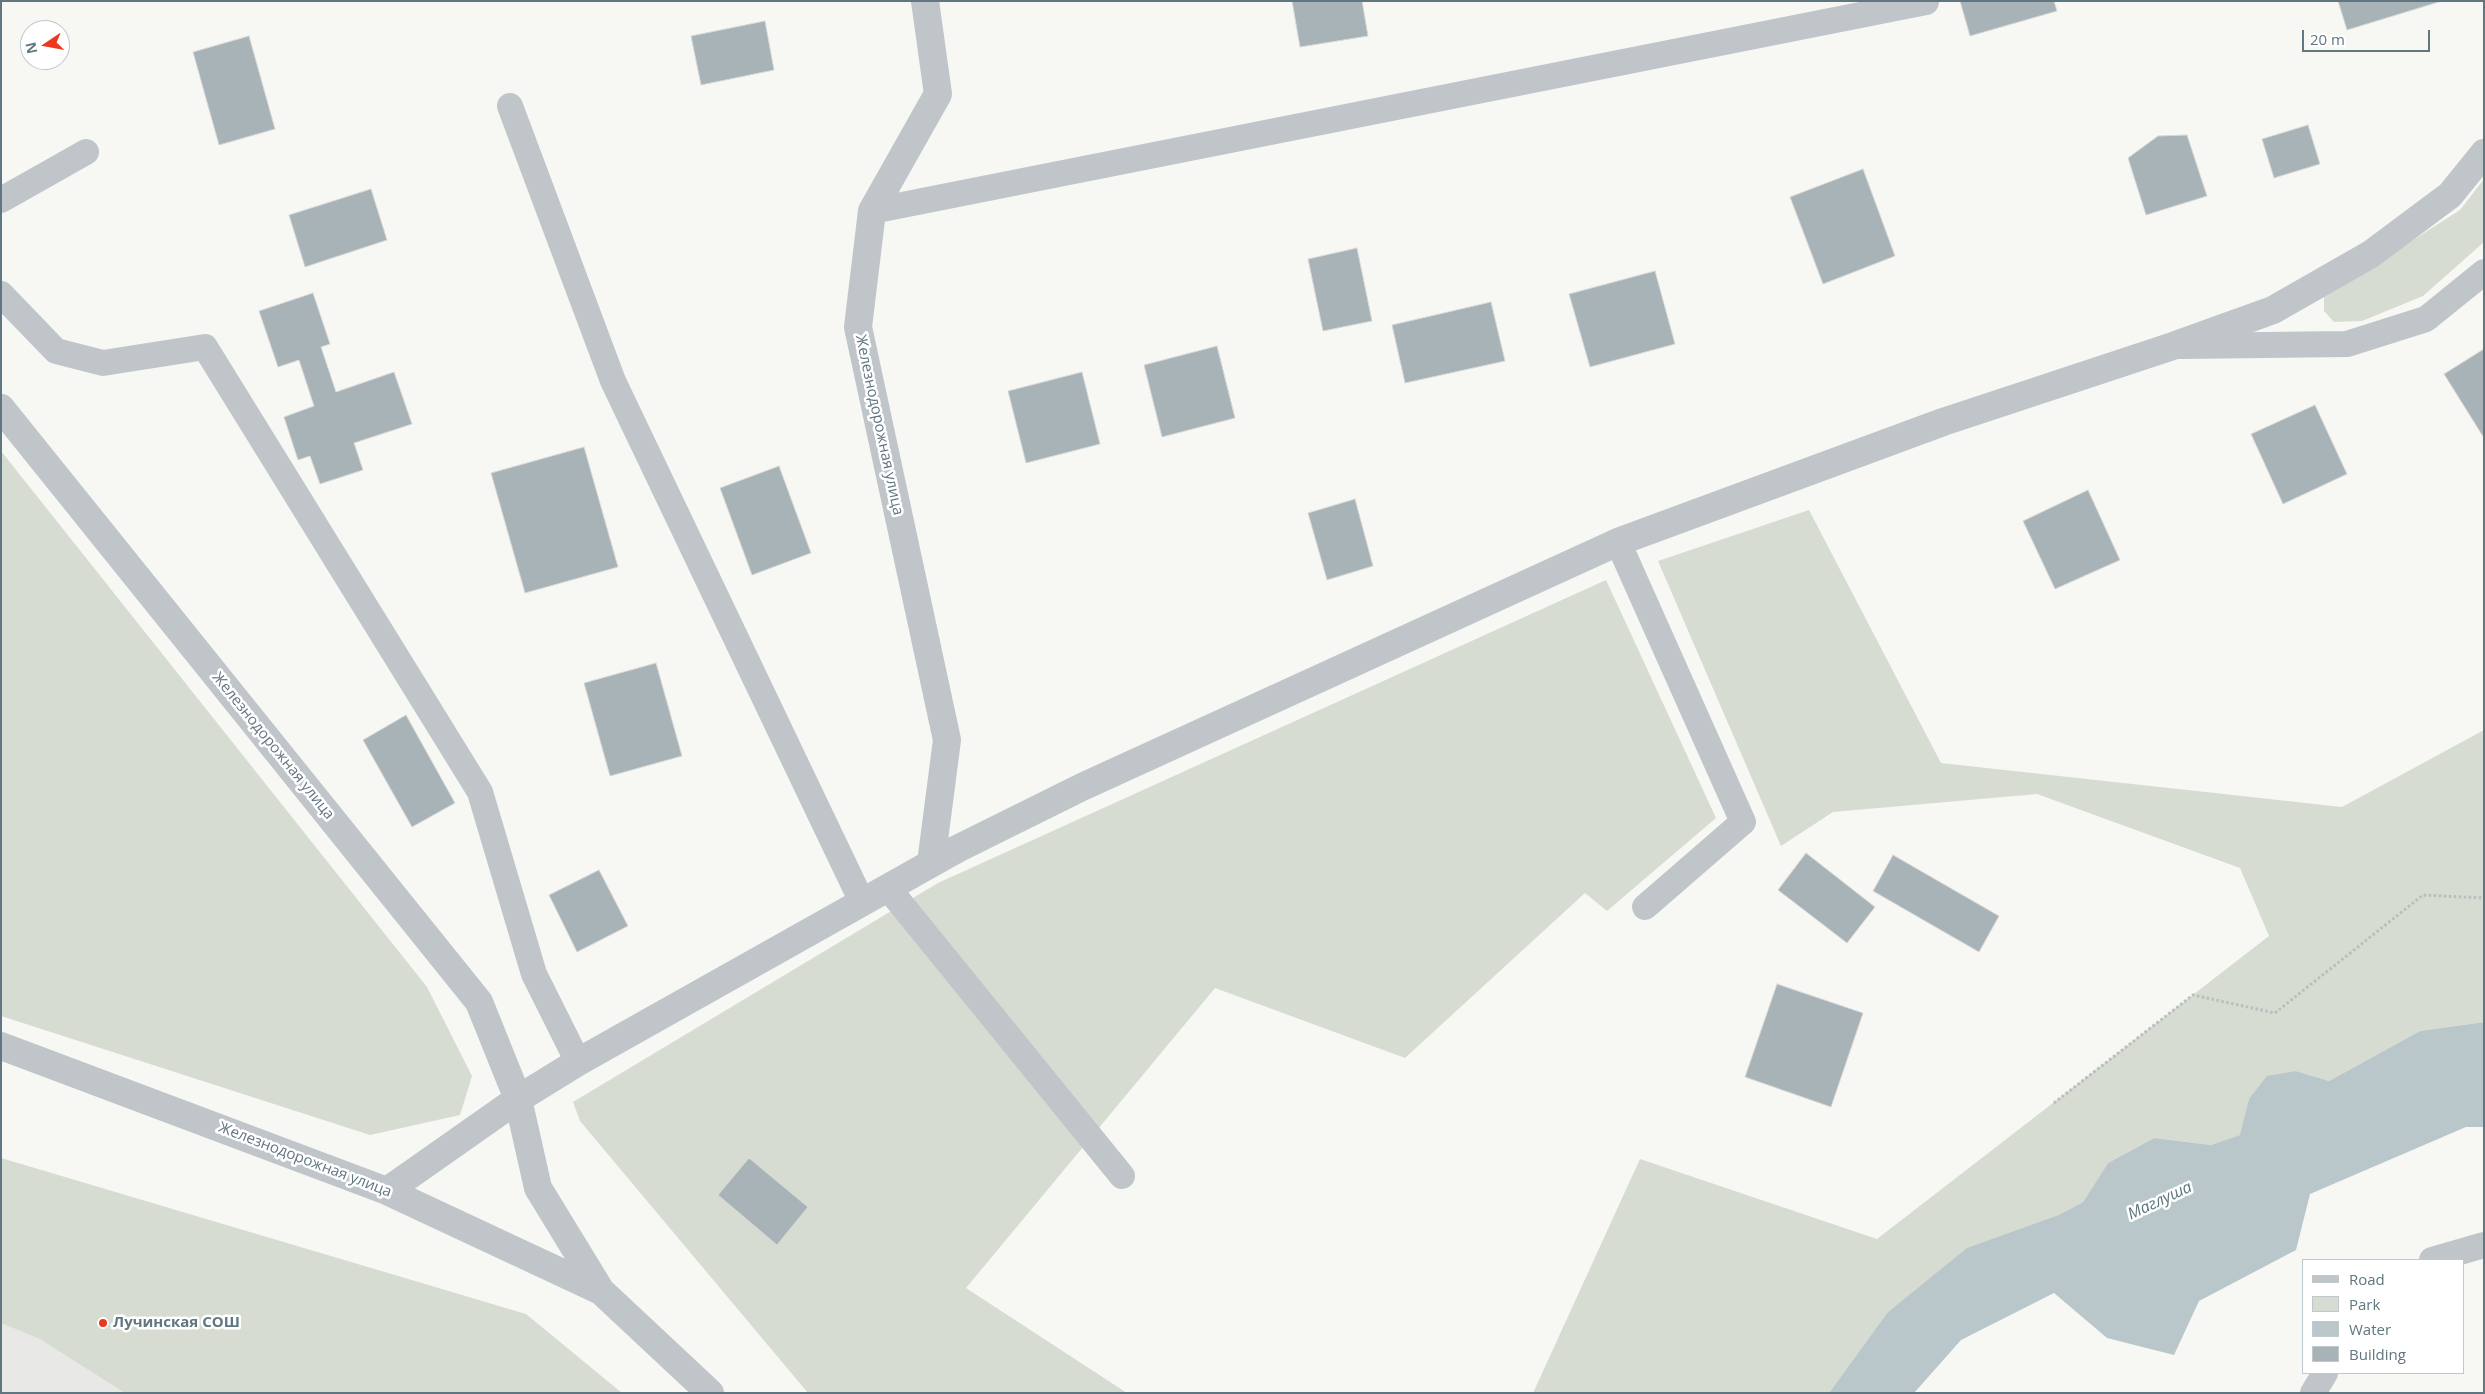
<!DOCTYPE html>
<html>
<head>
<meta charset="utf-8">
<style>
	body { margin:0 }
	#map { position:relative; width:2485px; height:1394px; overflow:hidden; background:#f7f7f3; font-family:"Open Sans",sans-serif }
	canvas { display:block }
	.frame { position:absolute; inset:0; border:2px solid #607680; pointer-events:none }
	.legend { position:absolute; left:2302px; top:1259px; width:162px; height:115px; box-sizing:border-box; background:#fff; border:1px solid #bfc8cc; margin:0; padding:6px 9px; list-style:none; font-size:15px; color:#607680 }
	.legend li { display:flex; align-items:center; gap:10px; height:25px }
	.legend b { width:25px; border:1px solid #bfc8cc }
	.north { position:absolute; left:20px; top:20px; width:50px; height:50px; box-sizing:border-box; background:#fff; border:1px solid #bfc8cc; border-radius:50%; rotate:258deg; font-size:14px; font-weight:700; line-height:20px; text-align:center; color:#607680 }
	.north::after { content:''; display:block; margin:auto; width:18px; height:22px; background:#ec391e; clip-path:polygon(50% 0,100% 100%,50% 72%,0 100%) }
	.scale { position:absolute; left:2302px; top:30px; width:128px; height:22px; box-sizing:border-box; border:2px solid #607680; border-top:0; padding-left:6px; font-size:15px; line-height:18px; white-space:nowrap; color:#607680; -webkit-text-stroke:4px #fff; paint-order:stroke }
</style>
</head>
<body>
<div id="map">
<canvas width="2485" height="1394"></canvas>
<div class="frame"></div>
<ul class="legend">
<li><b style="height:6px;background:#bfc5c8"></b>Road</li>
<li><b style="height:14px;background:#d7dcd2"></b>Park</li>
<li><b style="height:14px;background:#b9c7cb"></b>Water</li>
<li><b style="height:14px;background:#a8b3b7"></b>Building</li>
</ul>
<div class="north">N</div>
<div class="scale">20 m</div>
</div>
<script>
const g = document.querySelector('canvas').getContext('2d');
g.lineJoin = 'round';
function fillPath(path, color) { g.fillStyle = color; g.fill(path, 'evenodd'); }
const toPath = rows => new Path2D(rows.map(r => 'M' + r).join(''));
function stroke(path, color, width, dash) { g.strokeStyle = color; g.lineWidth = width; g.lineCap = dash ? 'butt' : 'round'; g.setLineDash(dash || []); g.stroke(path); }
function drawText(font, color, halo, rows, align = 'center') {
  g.font = font + ' "Open Sans",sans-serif'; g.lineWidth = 5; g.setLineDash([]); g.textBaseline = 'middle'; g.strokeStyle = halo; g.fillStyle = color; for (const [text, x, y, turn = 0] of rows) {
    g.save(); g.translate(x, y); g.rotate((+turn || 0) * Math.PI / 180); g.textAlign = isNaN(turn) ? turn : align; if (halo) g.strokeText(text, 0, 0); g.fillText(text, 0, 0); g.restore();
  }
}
const built = toPath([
	[1,1254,408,1393,1,1393]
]);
const green = toPath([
	[2484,179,2484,242,2423,296,2362,321,2334,322,2324,311,2324,297,2460,210],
	[1,451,427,987,472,1076,460,1115,370,1135,1,1016],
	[1809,510,1941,763,2342,807,2484,730,2484,1022,2420,1031,2329,1081,2296,1071,2249,1099,2241,1135,2211,1145,2154,1138,2108,1163,2083,1202,1887,1313,1829,1393,1533,1393,1640,1159,1877,1239,2269,936,2240,868,2037,794,1833,812,1781,846,1658,561],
	[1606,580,1716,818,1607,911,1585,893,1405,1058,1215,988,966,1288,1127,1393,808,1393,580,1121,573,1102,938,883],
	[1,1158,526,1314,622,1393,125,1393,40,1339,1,1323]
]);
const water = toPath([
	[2484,1022,2484,1127,2466,1127,2310,1194,2296,1250,2199,1301,2174,1355,2107,1338,2054,1293,1961,1340,1914,1393,1829,1393,1887,1313,1967,1248,2059,1215,2083,1202,2108,1163,2154,1138,2211,1145,2240,1135,2249,1099,2267,1076,2296,1071,2329,1081,2420,1031]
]);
const building = toPath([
	[1292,1,1362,1,1368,36,1300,47,1292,1],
	[1960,1,2054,1,2057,11,1970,36,1960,1],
	[2338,1,2442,1,2347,30,2338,1],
	[765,21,774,70,701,85,691,36,765,21],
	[249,36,275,129,219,145,193,52,249,36],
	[2308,125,2320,164,2274,178,2262,139,2308,125],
	[2187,135,2207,196,2146,215,2128,158,2158,136,2187,135],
	[1863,169,1895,256,1823,284,1790,197,1863,169],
	[371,189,387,240,305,267,289,215,371,189],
	[1357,248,1372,321,1323,331,1308,259,1357,248],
	[1655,271,1675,344,1590,367,1569,294,1655,271],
	[313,293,330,344,321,347,336,392,394,372,412,424,354,443,363,470,320,484,310,456,298,460,284,417,314,406,299,360,278,367,259,311,313,293],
	[1491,302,1505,361,1405,383,1392,325,1491,302],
	[1217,346,1235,418,1162,437,1144,365,1217,346],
	[2484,349,2484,438,2444,374,2484,349],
	[1082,372,1100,444,1026,463,1008,391,1082,372],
	[2315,405,2347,474,2283,504,2251,434,2315,405],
	[584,447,618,567,525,593,491,473,584,447],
	[779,466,811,553,752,575,720,488,779,466],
	[2088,490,2120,560,2055,589,2023,521,2088,490],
	[1355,499,1373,566,1327,580,1308,513,1355,499],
	[656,663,682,756,610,776,584,683,656,663],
	[406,715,455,803,412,827,363,740,406,715],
	[1806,853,1875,907,1847,943,1778,890,1806,853],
	[1893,855,1999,916,1979,952,1873,891,1893,855],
	[599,870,628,926,577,952,549,895,599,870],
	[1777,984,1863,1013,1831,1107,1745,1077,1777,984],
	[749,1158,808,1207,777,1245,718,1195,749,1158]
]);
const path = toPath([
	[2054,1103,2193,995,2275,1013,2423,895,2484,898]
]);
const service = toPath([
	[510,106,613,381,862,902],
	[1,200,86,152],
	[872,211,1926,2],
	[1,294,56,351,103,363,205,347,480,792,534,974,578,1062],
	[2181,346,2347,344,2426,319,2484,272],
	[1618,542,1743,822,1645,907],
	[888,888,1122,1176],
	[2432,1260,2484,1245],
	[2313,1393,2325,1373]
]);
const minor = toPath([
	[925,1,938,94,872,211,858,327,947,740,931,863],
	[1,408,479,1002,518,1099,538,1188,601,1291,710,1393],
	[1,1046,387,1191,601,1291],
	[387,1191,518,1099,578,1062,957,849,1082,787,1618,542,1943,422,2173,346,2273,310,2371,254,2450,195,2484,153]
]);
const markers = [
	[103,1323,5,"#ec391e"]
];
const streetNames = [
	["Железнодорожная улица",879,425,78],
	["Железнодорожная улица",273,746,51],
	["Железнодорожная улица",305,1160,21]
];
const poiNames = [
	["Лучинская СОШ",113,1323]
];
const waterNames = [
	["Маглуша",2160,1201,-25]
];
fillPath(built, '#e8e8e7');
fillPath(green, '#d7dcd2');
fillPath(water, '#b9c7cb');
fillPath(building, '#a8b3b7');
stroke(building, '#d8d8d6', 1);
stroke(path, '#b9bdbf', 3, [2.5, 2.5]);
stroke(service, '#bfc5c8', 26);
stroke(minor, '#bfc5c8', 28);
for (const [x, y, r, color] of markers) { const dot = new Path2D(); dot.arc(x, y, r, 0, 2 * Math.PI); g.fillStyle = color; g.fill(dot); stroke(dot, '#fff', 2); }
drawText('15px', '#607680', '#fff', streetNames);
drawText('bold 15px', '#607680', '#fff', poiNames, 'left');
drawText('italic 16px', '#5b767c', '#fff', waterNames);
</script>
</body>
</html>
